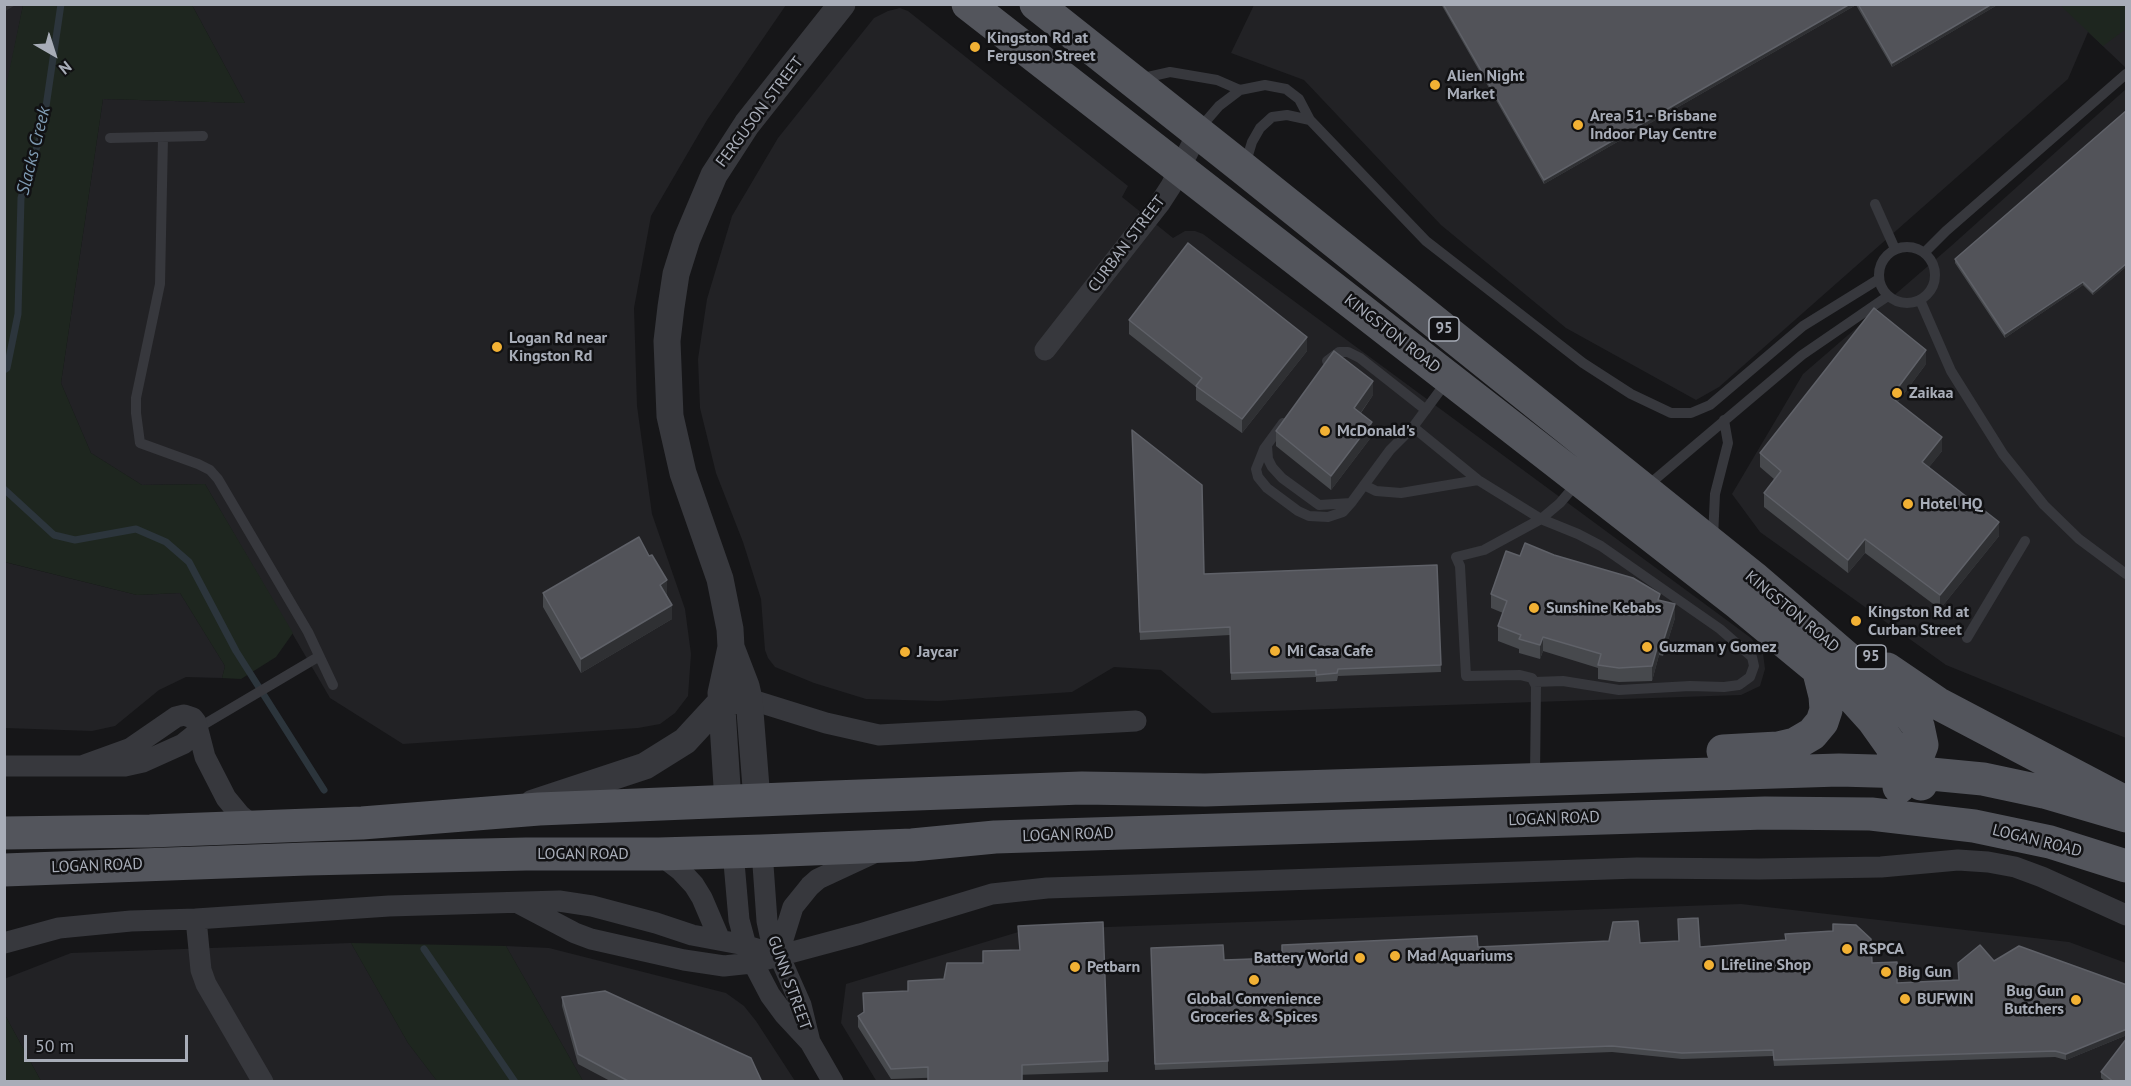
<!DOCTYPE html>
<html>
<head>
<meta charset="utf-8">
<style>
	body { margin:0 }
	#map { position:relative; width:2131px; height:1086px; overflow:hidden; background:#161618; font-family:"PT Sans",sans-serif }
	canvas { display:block }
	.frame { position:absolute; inset:0; border:6px solid #a8adb8; pointer-events:none }
	.north { position:absolute; left:24px; top:24px; width:60px; height:60px; -webkit-text-stroke:4px #111113; paint-order:stroke; rotate:141deg; font-size:16px; font-weight:700; line-height:24px; text-align:center; color:#a8adb8 }
	.north::after { content:''; display:block; margin:auto; width:21px; height:27px; background:#a8adb8; clip-path:polygon(50% 0,100% 100%,50% 72%,0 100%) }
	.scale { position:absolute; left:24px; top:1035px; width:164px; height:27px; box-sizing:border-box; border:3px solid #a8adb8; border-top:0; padding-left:8px; font-size:18px; line-height:21px; white-space:nowrap; color:#a8adb8; -webkit-text-stroke:4px #111113; paint-order:stroke }
</style>
</head>
<body>
<div id="map">
<canvas width="2131" height="1086"></canvas>
<div class="frame"></div>
<div class="north">N</div>
<div class="scale">50 m</div>
</div>
<script>
const g = document.querySelector('canvas').getContext('2d');
g.lineJoin = 'round';
function fillPath(path, color) { g.fillStyle = color; g.fill(path, 'evenodd'); }
const toPath = rows => new Path2D(rows.map(r => 'M' + r).join(''));
function stroke(path, color, width, dash) { g.strokeStyle = color; g.lineWidth = width; g.lineCap = dash ? 'butt' : 'round'; g.setLineDash(dash || []); g.stroke(path); }
function drawText(font, color, halo, rows, align = 'center') {
  g.font = font + ' "PT Sans",sans-serif'; g.lineWidth = 5; g.setLineDash([]); g.textBaseline = 'middle'; g.strokeStyle = halo; g.fillStyle = color; for (const [text, x, y, turn = 0] of rows) {
    g.save(); g.translate(x, y); g.rotate((+turn || 0) * Math.PI / 180); g.textAlign = isNaN(turn) ? turn : align; if (halo) g.strokeText(text, 0, 0); g.fillText(text, 0, 0); g.restore();
  }
}
const built = toPath([
	[5,5,23,5,5,96],
	[192,5,786,5,707,120,651,216,634,308,637,406,652,514,685,609,691,654,688,696,675,713,660,724,638,728,403,744,330,698,205,484,142,485,91,453,61,383,103,99,245,103],
	[1254,5,2126,5,2126,68,2088,32,2068,79,1719,387,1696,400,1566,328,1441,225,1304,80,1231,53],
	[900,8,908,11,1128,186,1122,197,1173,238,1185,231,1195,231,1203,234,1751,638,1763,653,1765,669,1760,686,1741,695,1212,713,1161,670,1114,667,1072,692,938,701,866,699,814,683,775,667,768,658,765,650,761,599,743,542,716,473,700,408,698,359,707,299,732,216,778,138,874,18,888,11],
	[2126,89,2126,738,1946,665,1760,532,1732,494,1803,374,1950,247],
	[4,562,137,595,180,593,225,666,222,678,186,677,159,690,115,726,92,731,5,728],
	[1741,904,2069,942,2126,963,2126,1082,877,1082,841,1023,846,984,1025,930],
	[351,943,408,1043,437,1081,41,1081,5,1015,4,979,71,953],
	[506,946,549,948,726,993,744,1006,756,1021,795,1081,583,1081]
]);
const green = toPath([
	[23,5,192,5,245,103,103,99,61,383,91,453,142,485,205,484,293,633,276,657,241,679,222,678,225,666,180,593,137,595,5,562,4,96],
	[2060,5,2126,5,2126,29,2103,46],
	[351,943,506,946,583,1081,437,1081,408,1043],
	[4,1015,5,1015,41,1081,5,1081]
]);
const stream = toPath([
	[4,370,7,368,18,314,21,198,43,127,61,4],
	[4,489,54,535,75,540,136,529,166,542,189,562,236,651,324,790],
	[424,949,515,1082]
]);
const service = toPath([
	[1139,79,1170,72,1217,80,1240,90],
	[1200,128,1219,106,1240,90,1265,85,1286,89,1299,99,1310,120,1426,241,1583,363,1631,394,1671,413,1691,413,1710,405,1803,326,1879,279],
	[163,137,160,284,136,398,136,413,140,443,198,464,210,470,218,479,308,632,333,685],
	[110,138,203,136],
	[1245,165,1252,142,1260,128,1272,117,1287,115,1310,120],
	[1875,204,1895,249],
	'1879 275a28 28 0 1 1 56 0a28 28 0 1 1-56 0Z',
	[1925,252,1946,231,2126,74],
	[1920,300,1951,371,2003,454,2044,505,2079,539,2126,574],
	[1327,361,1339,352,1348,352,1360,358,1426,410],
	[1283,423,1264,449,1256,469,1258,477,1267,488,1298,511,1309,516,1328,517,1343,512,1351,503,1390,450,1413,427,1447,381],
	[1413,427,1478,480,1541,519,1560,503,1577,483],
	[1267,446,1268,459,1272,467,1282,478,1319,505,1351,503],
	[1364,485,1376,491,1401,493,1478,480],
	[1646,487,1802,355,1888,296],
	[1713,538,1715,494,1728,443,1724,420],
	[1967,638,2025,541],
	[1534,682,1563,681,1619,690,1690,686,1724,687,1739,685,1750,677,1754,666,1752,657,1720,629,1601,546,1578,534,1541,519,1484,550,1456,557,1460,566,1466,676,1520,675,1532,678,1536,686,1535,775],
	[198,728,318,657]
]);
const minor = toPath([
	[1045,350,1160,203,1171,186,1198,132],
	[749,699,826,723,879,735,1136,721],
	[84,765,131,748,176,717,184,715,193,718,196,722,205,757,226,798,240,815,255,827],
	[4,766,125,766,143,762,183,744,198,732],
	[733,851,739,920,748,953,770,995,784,1014,810,1042,833,1082],
	[762,851,767,921,770,935,801,1005,810,1042],
	[659,854,681,871,694,885,702,898,720,940],
	[518,903,575,933,591,939,684,960,724,966,752,963,860,934,992,894,1047,888,1138,885,1637,868,1759,869,1881,867,1958,860,1988,862,2015,867,2042,877,2126,915],
	[196,919,201,970,206,984,263,1082],
	[4,943,59,928,131,921,196,919,389,906,559,901,592,906,656,923,692,935,740,944,778,955],
	[778,955,793,907,810,886,818,879,876,852]
]);
const tertiary = toPath([
	[731,647,746,686,749,699,757,800],
	[728,802,721,693,731,647,730,629,720,579,683,473,670,416,667,341,671,307,676,274,687,239,714,175,747,124,842,4],
	[533,803,645,766,685,741,721,702,749,699]
]);
const primary = toPath([
	[968,4,1739,604,1854,699,1873,720,1910,772,1921,784],
	[1036,4,1244,169,1753,577,1904,707,1918,726,1922,745,1915,763,1899,787],
	[1887,669,1937,703,2125,802],
	[1723,751,1778,748,1795,744,1812,734,1822,722,1826,710,1825,696,1818,668],
	[4,833,150,831,362,823,539,809,833,797,1082,788,1205,790,1839,770,1910,772,1983,779,2044,792,2126,816],
	[4,870,307,859,526,854,659,854,762,851,912,845,995,837,1765,813,1871,814,1974,826,2050,842,2126,866]
]);
const wall = toPath([
	[1441,4,1999,4,1892,67,1856,5,1544,184],
	[2127,110,2127,266,2093,295,2083,285,2005,338,1955,263,1955,259],
	[1129,320,1307,351,1242,433,1196,400,1196,387,1129,334],
	[1926,364,1897,403,1942,451,1929,467,1999,536,1940,609,1865,553,1848,573,1764,507,1764,493,1774,479,1760,467,1760,453],
	[1373,395,1361,413,1372,436,1331,490,1276,446,1276,431],
	[1132,430,1204,574,1437,565,1441,672,1338,676,1337,681,1316,682,1316,677,1231,680,1230,635,1140,640],
	[543,593,667,594,667,595,672,619,581,673,543,607],
	[1491,594,1660,600,1675,618,1663,656,1659,655,1652,681,1619,682,1598,679,1598,668,1543,651,1540,659,1519,653,1519,649,1498,641,1498,626,1503,613,1491,608],
	[1018,926,1108,1061,1108,1072,891,1079,858,1027,858,1016,908,991,944,979,983,963,1020,950],
	[1785,934,1872,963,1897,983,1959,980,1958,963,1994,961,2127,985,2127,1035,2066,1060,2055,1057,1774,1066,1773,1056,1682,1059,1612,1052,1155,1070,1151,948,1224,960,1478,947,1640,943,1700,947,1785,940],
	[562,997,762,1082,612,1082,578,1064,562,1006],
	[2101,1072,2127,1082,2106,1082,2101,1078]
]);
const shadedWall = toPath([
	[4,4,17,4,4,12],
	[1850,4,1856,5,1544,184,1544,180],
	[1992,4,1999,4,1892,67,1892,63],
	[2127,263,2127,266,2093,295,2093,292],
	[2083,282,2083,285,2005,338,2005,334],
	[1307,337,1307,351,1242,433,1242,419],
	[1926,350,1926,364,1891,411,1891,397],
	[1373,381,1373,395,1354,422,1354,408],
	[1372,422,1372,436,1331,490,1331,476],
	[1942,437,1942,451,1922,476,1922,462],
	[1999,522,1999,536,1940,609,1940,595],
	[1865,539,1865,553,1848,573,1848,560],
	[667,580,667,594,660,599,660,585],
	[1675,604,1675,618,1663,656,1663,642],
	[672,605,672,619,581,673,581,659],
	[1543,637,1543,651,1540,659,1540,645],
	[1659,641,1659,655,1652,681,1652,666],
	[2127,1029,2127,1035,2066,1060,2066,1054]
]);
const building = toPath([
	[1443,4,1850,4,1544,180,1443,4],
	[1858,4,1992,4,1892,63,1858,4],
	[2127,110,2127,263,2093,292,2083,282,2005,334,1955,259,2127,110],
	[1188,243,1307,337,1242,419,1196,386,1202,378,1129,320,1188,243],
	[1874,308,1926,350,1891,397,1942,437,1922,462,1999,522,1940,595,1865,539,1848,560,1764,493,1781,471,1760,453,1874,308],
	[1334,351,1373,381,1354,408,1372,422,1331,476,1276,431,1334,351],
	[1132,430,1202,485,1204,574,1437,565,1441,665,1338,669,1337,673,1316,675,1316,670,1231,673,1230,627,1140,632,1132,430],
	[639,537,649,556,652,555,667,580,660,585,672,605,581,659,543,593,639,537],
	[1525,543,1554,555,1633,578,1660,594,1658,600,1675,604,1663,642,1659,641,1652,666,1619,668,1598,665,1601,654,1543,637,1540,645,1519,639,1521,635,1498,626,1507,601,1491,594,1506,551,1520,556,1525,543],
	[1698,918,1700,947,1786,940,1785,934,1833,931,1833,924,1856,925,1871,939,1872,963,1897,962,1897,983,1959,980,1958,963,1980,945,1994,961,2019,946,2127,985,2127,1029,2066,1054,2055,1051,1774,1060,1773,1050,1682,1053,1612,1046,1155,1064,1151,948,1223,945,1224,960,1282,958,1282,945,1477,936,1478,947,1609,941,1613,922,1638,921,1640,943,1679,941,1678,919,1698,918],
	[1103,922,1108,1061,1022,1065,1022,1082,928,1082,928,1067,891,1069,858,1016,864,1012,863,993,908,991,908,981,944,979,947,963,983,963,983,951,1020,950,1018,926,1103,922],
	[605,991,751,1058,762,1082,630,1082,578,1054,562,997,605,991],
	[2127,1038,2127,1082,2114,1082,2101,1072,2127,1038]
]);
const markers = [
	[975,47,6,"#f2b134"],
	[1435,85,6,"#f2b134"],
	[1578,125,6,"#f2b134"],
	[497,347,6,"#f2b134"],
	[1897,393,6,"#f2b134"],
	[1325,431,6,"#f2b134"],
	[1908,504,6,"#f2b134"],
	[1534,608,6,"#f2b134"],
	[1856,621,6,"#f2b134"],
	[1647,647,6,"#f2b134"],
	[1275,651,6,"#f2b134"],
	[905,652,6,"#f2b134"],
	[1847,949,6,"#f2b134"],
	[1395,956,6,"#f2b134"],
	[1360,958,6,"#f2b134"],
	[1709,965,6,"#f2b134"],
	[1075,967,6,"#f2b134"],
	[1886,972,6,"#f2b134"],
	[1254,980,6,"#f2b134"],
	[1905,999,6,"#f2b134"],
	[2076,1000,6,"#f2b134"]
];
const shields = [
	[1444,329,30],
	[1871,657,30]
];
const shieldNames = [
	["95",1444,329],
	["95",1871,657]
];
const poiNames = [
	["Kingston Rd at",987,38],
	["Ferguson Street",987,56],
	["Alien Night",1447,76],
	["Market",1447,94],
	["Area 51 - Brisbane",1590,116],
	["Indoor Play Centre",1590,134],
	["Logan Rd near",509,338],
	["Kingston Rd",509,356],
	["Zaikaa",1909,393],
	["McDonald's",1337,431],
	["Hotel HQ",1920,504],
	["Sunshine Kebabs",1546,608],
	["Kingston Rd at",1868,612],
	["Curban Street",1868,630],
	["Guzman y Gomez",1659,647],
	["Mi Casa Cafe",1287,651],
	["Jaycar",917,652],
	["RSPCA",1859,949],
	["Mad Aquariums",1407,956],
	["Battery World",1348,958,"right"],
	["Lifeline Shop",1721,965],
	["Petbarn",1087,967],
	["Big Gun",1898,972],
	["Bug Gun",2064,991,"right"],
	["Butchers",2064,1009,"right"],
	["Global Convenience",1254,999,"center"],
	["Groceries & Spices",1254,1017,"center"],
	["BUFWIN",1917,999]
];
const streetNames = [
	["FERGUSON STREET",760,112,-53],
	["CURBAN STREET",1127,244,-53],
	["KINGSTON ROAD",1392,334,38],
	["KINGSTON ROAD",1792,612,40],
	["LOGAN ROAD",1554,819,-2],
	["LOGAN ROAD",1068,835,-2],
	["LOGAN ROAD",2037,841,14],
	["LOGAN ROAD",583,854],
	["LOGAN ROAD",97,866,-2],
	["GUNN STREET",789,983,70]
];
const waterNames = [
	["Slacks Creek",34,151,-76]
];
fillPath(built, '#222225');
fillPath(green, '#1e261f');
stroke(stream, '#2c353c', 7);
stroke(service, '#37383d', 10);
stroke(minor, '#37383d', 21);
stroke(tertiary, '#37383d', 27);
stroke(primary, '#53555c', 33);
fillPath(wall, '#47494d');
fillPath(shadedWall, '#2f3033');
fillPath(building, '#525359');
stroke(building, '#5f6168', 1.5);
for (const [x, y, r, color] of markers) { const dot = new Path2D(); dot.arc(x, y, r, 0, 2 * Math.PI); g.fillStyle = color; g.fill(dot); stroke(dot, '#111113', 2); }
for (const [x, y, w] of shields) { const box = new Path2D(); box.roundRect(x - w / 2, y - 12, w, 24, 4.5); g.fillStyle = '#111113'; g.fill(box); stroke(box, '#a8adb8', 1.5); }
drawText('bold 15px', '#a8adb8', null, shieldNames);
drawText('bold 16px', '#a8adb8', '#111113', poiNames, 'left');
drawText('16px', '#a8adb8', '#111113', streetNames);
drawText('italic 18px', '#7f9bb3', '#111113', waterNames);
</script>
</body>
</html>
